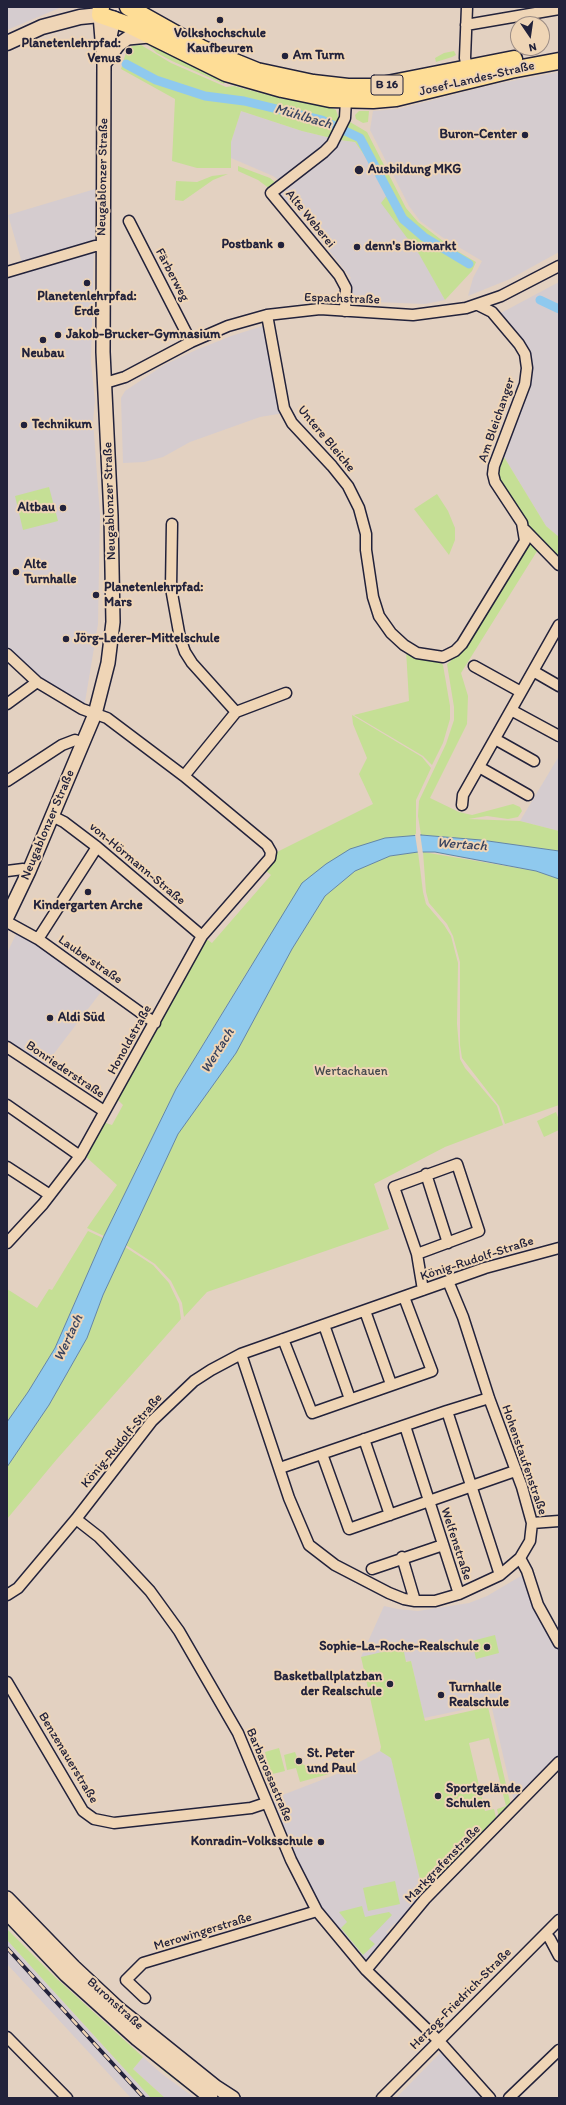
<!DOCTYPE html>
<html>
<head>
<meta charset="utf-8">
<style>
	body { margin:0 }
	#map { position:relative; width:566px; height:2105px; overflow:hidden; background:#e3d1c1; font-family:Itim,sans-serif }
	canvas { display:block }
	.frame { position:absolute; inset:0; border:8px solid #22223b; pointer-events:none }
	.north { position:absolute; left:510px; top:16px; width:40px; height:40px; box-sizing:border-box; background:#efd5b6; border:1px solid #9d8d85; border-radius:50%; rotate:167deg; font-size:11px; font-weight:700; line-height:16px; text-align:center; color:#22223b }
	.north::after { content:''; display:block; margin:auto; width:14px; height:18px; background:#22223b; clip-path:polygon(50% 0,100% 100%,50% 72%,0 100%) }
</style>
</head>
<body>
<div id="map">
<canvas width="566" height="2105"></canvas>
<div class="frame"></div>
<div class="north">N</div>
</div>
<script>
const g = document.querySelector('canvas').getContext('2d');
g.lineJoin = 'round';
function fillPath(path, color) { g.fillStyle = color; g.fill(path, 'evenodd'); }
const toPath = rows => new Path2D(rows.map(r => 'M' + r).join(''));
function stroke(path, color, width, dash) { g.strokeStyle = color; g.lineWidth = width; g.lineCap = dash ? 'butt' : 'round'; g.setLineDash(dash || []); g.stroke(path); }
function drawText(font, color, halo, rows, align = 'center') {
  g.font = font + ' Itim,sans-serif'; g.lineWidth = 4; g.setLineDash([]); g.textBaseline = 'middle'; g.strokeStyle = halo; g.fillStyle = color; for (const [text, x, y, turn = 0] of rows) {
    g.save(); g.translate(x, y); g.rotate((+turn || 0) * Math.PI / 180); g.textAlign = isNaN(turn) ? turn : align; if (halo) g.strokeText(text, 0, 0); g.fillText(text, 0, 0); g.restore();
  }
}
const built = toPath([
	[7,7,62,7,7,30],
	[559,72,559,252,510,279,468,296,473,278,482,261,442,237,420,221,409,206,370,130,373,111,398,109,491,85],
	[241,111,302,131,331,138,321,150,281,182,273,176,231,158,231,142],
	[340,140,355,142,377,173,445,300,425,304,349,301,346,282,351,278,290,202,285,206,274,194,326,155],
	[95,189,95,245,23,266,8,215],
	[94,248,91,362,95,401,93,421,100,515,98,624,84,708,38,681,7,653,7,273],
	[559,282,559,537,546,526,501,452,529,368,499,314],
	[266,325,284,413,260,417,190,442,163,457,144,462,123,463,121,398,125,391,164,365,196,350,231,336],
	[559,756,559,831,520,821],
	[18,930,104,988,43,1068,7,1045,7,953],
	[526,1573,559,1645,559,1759,514,1802,491,1704,424,1718,411,1661,361,1657,384,1606,398,1609,418,1611,469,1603,487,1596],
	[380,1751,391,1757,424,1896,398,1925,395,1923,386,1932,389,1935,364,1964,318,1910,267,1801,337,1774],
	[7,1940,107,2050,151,2098,131,2098,7,1964],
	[444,2049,487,2098,396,2098],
	[143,2057,162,2074,195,2098,165,2098,133,2069]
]);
const green = toPath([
	[147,44,225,80,224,84,172,61,157,53],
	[141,45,171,63,226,87,234,86,280,98,328,106,336,110,339,119,331,138,302,131,241,111,231,142,231,168,197,168,172,161,175,99,121,69,127,49,132,46],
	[454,51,456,55,452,57,436,62,435,58,444,53],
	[359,111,369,111,368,122,363,123,356,119,355,115],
	[350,122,367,132,406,208,418,222,452,248,476,262,472,271,445,300,419,254,381,203,388,194,377,173,355,142,340,140],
	[238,166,270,178,277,184,270,189,258,180,238,171],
	[228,174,213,180,183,201,175,200,176,181,197,182,212,176],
	[501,452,546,526,559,537,559,562,528,529,497,481,497,466],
	[49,487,58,521,23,530,15,496],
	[437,494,448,511,455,528,455,540,449,555,414,509],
	[528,536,539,548,461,673,468,696,467,724,430,798,459,812,472,815,513,804,520,807,522,811,518,817,508,819,487,816,468,819,520,821,559,831,559,851,481,840,421,835,418,816,419,801,446,744,454,720,454,707,447,664,451,661,451,657],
	[406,650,437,659,443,665,450,706,450,719,443,743,432,765,423,756,354,715,409,701],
	[352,715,422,757,431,768,416,800,416,836,385,838,252,964,176,1089,104,1236,87,1228,117,1185,84,1155,103,1122,112,1125,123,1105,117,1099,205,938,212,943,271,875,264,869,275,853,373,804,359,774,367,758,353,724],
	[418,852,423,892,426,904,444,925,451,936,458,963,457,1024,460,1059,465,1068,497,1106,503,1125,445,1147,374,1184,389,1229,207,1292,184,1317,182,1303,171,1281,155,1264,126,1245,178,1134,236,1053,292,949,325,896,355,871,390,856],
	[423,852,536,871,559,879,559,1105,505,1124,499,1106,462,1058,460,1045,460,962,453,936,447,924,429,903,426,892],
	[556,1112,559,1120,559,1130,544,1137,537,1121],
	[88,1231,103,1238,55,1348,28,1392,7,1422,7,1289,37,1308,49,1289,52,1290],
	[125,1247,153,1265,169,1283,179,1304,181,1319,57,1459,7,1519,7,1467,49,1405,87,1338,103,1295],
	[495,1635,499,1653,476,1659,472,1641],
	[403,1647,406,1662,411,1661,425,1721,488,1707,511,1806,499,1818,497,1809,506,1806,489,1738,469,1743,485,1811,494,1809,497,1822,424,1896,391,1758,380,1751,381,1747,361,1657],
	[279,1748,285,1771,264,1776,260,1762,267,1761,265,1752],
	[295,1752,299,1762,313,1770,327,1766,329,1774,300,1782,296,1768,287,1770,284,1755],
	[395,1881,400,1904,368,1911,363,1888],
	[362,1906,365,1917,389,1912,392,1915,369,1939,375,1944,363,1955,341,1928,347,1922,339,1912],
	[7,1918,203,2098,199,2098,165,2072,110,2025,7,1925],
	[7,1929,56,1978,143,2057,133,2069,165,2098,151,2098,7,1940]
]);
const water = toPath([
	[421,835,481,840,559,851,559,879,536,871,435,852,418,852,390,856,355,871,325,896,292,949,236,1053,178,1134,103,1295,87,1338,49,1405,7,1467,7,1422,28,1392,55,1348,104,1236,176,1089,302,883,326,864,350,849,385,838,421,835]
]);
const pier = toPath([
	[420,833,423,854,418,854,415,834]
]);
const canal = toPath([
	[126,64,156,80,205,96,244,101,322,120,360,138,403,219,424,237,469,264],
	[540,300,559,309]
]);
const minor = toPath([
	[467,7,465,58,468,72],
	[466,25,559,9],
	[129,221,191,342],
	[7,272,95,246,102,246],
	[345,311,346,288,339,275,271,193,324,152,332,144,345,118,346,100],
	[267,315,284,408,292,423,332,466,348,486,359,508,366,534,366,550,373,597,379,616,391,633,404,645,417,653,443,657,455,651,462,644,525,541,522,523,495,482,493,474,494,466,525,384,527,368,525,354,519,344,492,312,478,305],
	[105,383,125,377,191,342,228,326,267,315,320,309,413,315,466,308,501,296,559,266],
	[172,524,171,588,180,638,185,652,192,663,236,712],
	[525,530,559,565],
	[7,654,37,682,82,709,107,718,184,776,267,845,271,852,270,858,202,936,80,1156,43,1204,7,1243],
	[474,666,521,692],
	[533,671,559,686],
	[7,704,37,682],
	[511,710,559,736],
	[495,739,534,761],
	[479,767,528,795],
	[184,776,236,712,286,693],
	[7,781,62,745,75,740,83,743],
	[462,805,463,795,559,625],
	[52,816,64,822,97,847,202,936],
	[7,871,23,869,29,871],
	[7,922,38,939,155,1023],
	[38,939,97,847],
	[7,1047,104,1111],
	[7,1105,80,1156],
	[7,1167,50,1195],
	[426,1174,448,1243],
	[417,1254,479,1231,457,1164,394,1187,417,1254,423,1290],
	[365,1311,391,1384],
	[324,1325,350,1399],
	[283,1339,312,1413,432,1371,404,1297],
	[241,1354,289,1498,309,1545,335,1565,389,1593,404,1599,415,1601,435,1601,459,1594,500,1575,520,1558,530,1541,532,1523,522,1487,489,1398,463,1317,448,1281],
	[447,1411,500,1575],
	[405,1426,459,1594],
	[364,1439,390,1515],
	[322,1454,349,1529,515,1471],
	[280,1468,447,1411,489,1398],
	[76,1519,99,1537,123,1562,150,1591,179,1631,238,1733,291,1860,317,1911,366,1970,439,2041,490,2098],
	[532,1523,559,1521],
	[402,1557,415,1601],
	[520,1558,527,1571,538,1605,559,1643],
	[372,1569,443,1545],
	[7,1595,18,1588,76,1519,152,1421,194,1381,211,1370,241,1354,485,1268,559,1248],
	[7,1682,83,1811,94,1819,114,1823,251,1808,266,1803],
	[546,1934,550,1939,559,1956],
	[366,1970,425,1899,559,1762],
	[145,1998,126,1980,143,1963,317,1911],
	[7,2037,67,2098],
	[382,2098,559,1920],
	[509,2098,559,2050]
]);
const tertiary = toPath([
	[107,51,114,18],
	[104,64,118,45,128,38,149,36],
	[7,917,29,871,95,714,108,663,113,622,111,516,103,352,104,64,100,15],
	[7,1898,74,1967,119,2009,216,2087,233,2098],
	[7,1913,66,1975,137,2039,211,2098]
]);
const secondary = toPath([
	[7,43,42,27,80,17,100,15]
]);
const primary = toPath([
	[101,7,100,15,129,25,226,73,282,89,330,99,373,100,396,98,511,70,559,61],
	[128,7,203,49,257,71,313,83,348,87,372,87,514,59]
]);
const rail = toPath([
	[7,1948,144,2098]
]);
const markers = [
	[220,20,4,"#22223b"],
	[129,51,4,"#22223b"],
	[285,56,4,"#22223b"],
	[525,135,4,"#22223b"],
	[359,170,5,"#22223b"],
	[281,245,4,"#22223b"],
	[357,247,4,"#22223b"],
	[87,283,4,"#22223b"],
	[58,335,4,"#22223b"],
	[43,340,4,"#22223b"],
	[24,425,4,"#22223b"],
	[63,508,4,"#22223b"],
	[16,572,4,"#22223b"],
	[96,595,4,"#22223b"],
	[66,639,4,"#22223b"],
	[88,892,4,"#22223b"],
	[50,1018,4,"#22223b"],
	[487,1647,4,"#22223b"],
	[390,1684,4,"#22223b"],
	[441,1695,4,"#22223b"],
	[299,1761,4,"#22223b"],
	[438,1796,4,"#22223b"],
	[321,1842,4,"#22223b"]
];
const shields = [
	[387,85,32]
];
const shieldNames = [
	["B 16",387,85]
];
const poiNames = [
	["Volkshochschule",220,34,"center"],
	["Kaufbeuren",220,49,"center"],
	["Planetenlehrpfad:",121,44,"right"],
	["Venus",121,59,"right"],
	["Am Turm",293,56],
	["Buron-Center",517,135,"right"],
	["Ausbildung MKG",368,170],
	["Postbank",273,245,"right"],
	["denn's Biomarkt",365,247],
	["Planetenlehrpfad:",87,297,"center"],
	["Erde",87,312,"center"],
	["Jakob-Brucker-Gymnasium",66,335],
	["Neubau",43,354,"center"],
	["Technikum",32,425],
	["Altbau",55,508,"right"],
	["Alte",24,565],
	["Turnhalle",24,580],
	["Planetenlehrpfad:",104,588],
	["Mars",104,603],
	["Jörg-Lederer-Mittelschule",74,639],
	["Kindergarten Arche",88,906,"center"],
	["Aldi Süd",58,1018],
	["Sophie-La-Roche-Realschule",479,1647,"right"],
	["Basketballplatzban",382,1677,"right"],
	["der Realschule",382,1692,"right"],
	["Turnhalle",449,1688],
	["Realschule",449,1703],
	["St. Peter",307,1754],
	["und Paul",307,1769],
	["Sportgelände",446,1789],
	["Schulen",446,1804],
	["Konradin-Volksschule",313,1842,"right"]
];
const streetNames = [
	["Josef-Landes-Straße",477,79,-13],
	["Neugablonzer Straße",103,177,-89],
	["Alte Weberei",310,219,51],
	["Färberweg",172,275,62],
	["Espachstraße",342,299,2],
	["Am Bleichanger",497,420,-71],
	["Untere Bleiche",326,439,50],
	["Neugablonzer Straße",110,501,-92],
	["Neugablonzer Straße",48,825,-67],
	["von-Hörmann-Straße",137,864,40],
	["Lauberstraße",90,960,35],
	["Honoldstraße",130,1040,-61],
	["Bonriederstraße",65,1070,34],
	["König-Rudolf-Straße",477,1259,-18],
	["König-Rudolf-Straße",122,1441,-50],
	["Hohenstaufenstraße",524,1460,71],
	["Welfenstraße",456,1544,72],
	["Benzenauerstraße",68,1758,59],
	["Barbarossastraße",269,1775,67],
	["Markgrafenstraße",443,1864,-46],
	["Merowingerstraße",203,1932,-17],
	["Herzog-Friedrich-Straße",461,1999,-45],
	["Buronstraße",115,2004,42]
];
const parkNames = [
	["Wertachauen",351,1072]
];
const waterNames = [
	["Mühlbach",303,117,16],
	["Wertach",462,845,4],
	["Wertach",218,1051,-58],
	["Wertach",69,1338,-65]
];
fillPath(built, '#d5cccf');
fillPath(green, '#c5df95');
fillPath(water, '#8fc9ee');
stroke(water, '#6386a6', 1);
fillPath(pier, '#e3d1c1');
stroke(canal, '#8fc9ee', 9);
stroke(minor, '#22223b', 13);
stroke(tertiary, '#22223b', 16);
stroke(secondary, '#22223b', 17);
stroke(primary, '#22223b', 19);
stroke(minor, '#efd5b6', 10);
stroke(tertiary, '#efd5b6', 13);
stroke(secondary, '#efd5b6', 14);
stroke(primary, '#fedd96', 16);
stroke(rail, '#22223b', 4);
stroke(rail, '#efd5b6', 2.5, [8]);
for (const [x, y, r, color] of markers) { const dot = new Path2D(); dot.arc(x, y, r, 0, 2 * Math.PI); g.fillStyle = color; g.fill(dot); stroke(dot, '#efd5b6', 1.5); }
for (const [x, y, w] of shields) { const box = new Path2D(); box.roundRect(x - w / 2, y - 10, w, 20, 3); g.fillStyle = '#efd5b6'; g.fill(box); stroke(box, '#22223b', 1); }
drawText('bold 12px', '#22223b', null, shieldNames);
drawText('bold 13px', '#22223b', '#efd5b6', poiNames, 'left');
drawText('13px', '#22223b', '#efd5b6', streetNames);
drawText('13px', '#43484d', '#efd5b6', parkNames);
drawText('italic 14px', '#38435f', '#efd5b6', waterNames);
</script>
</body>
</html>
